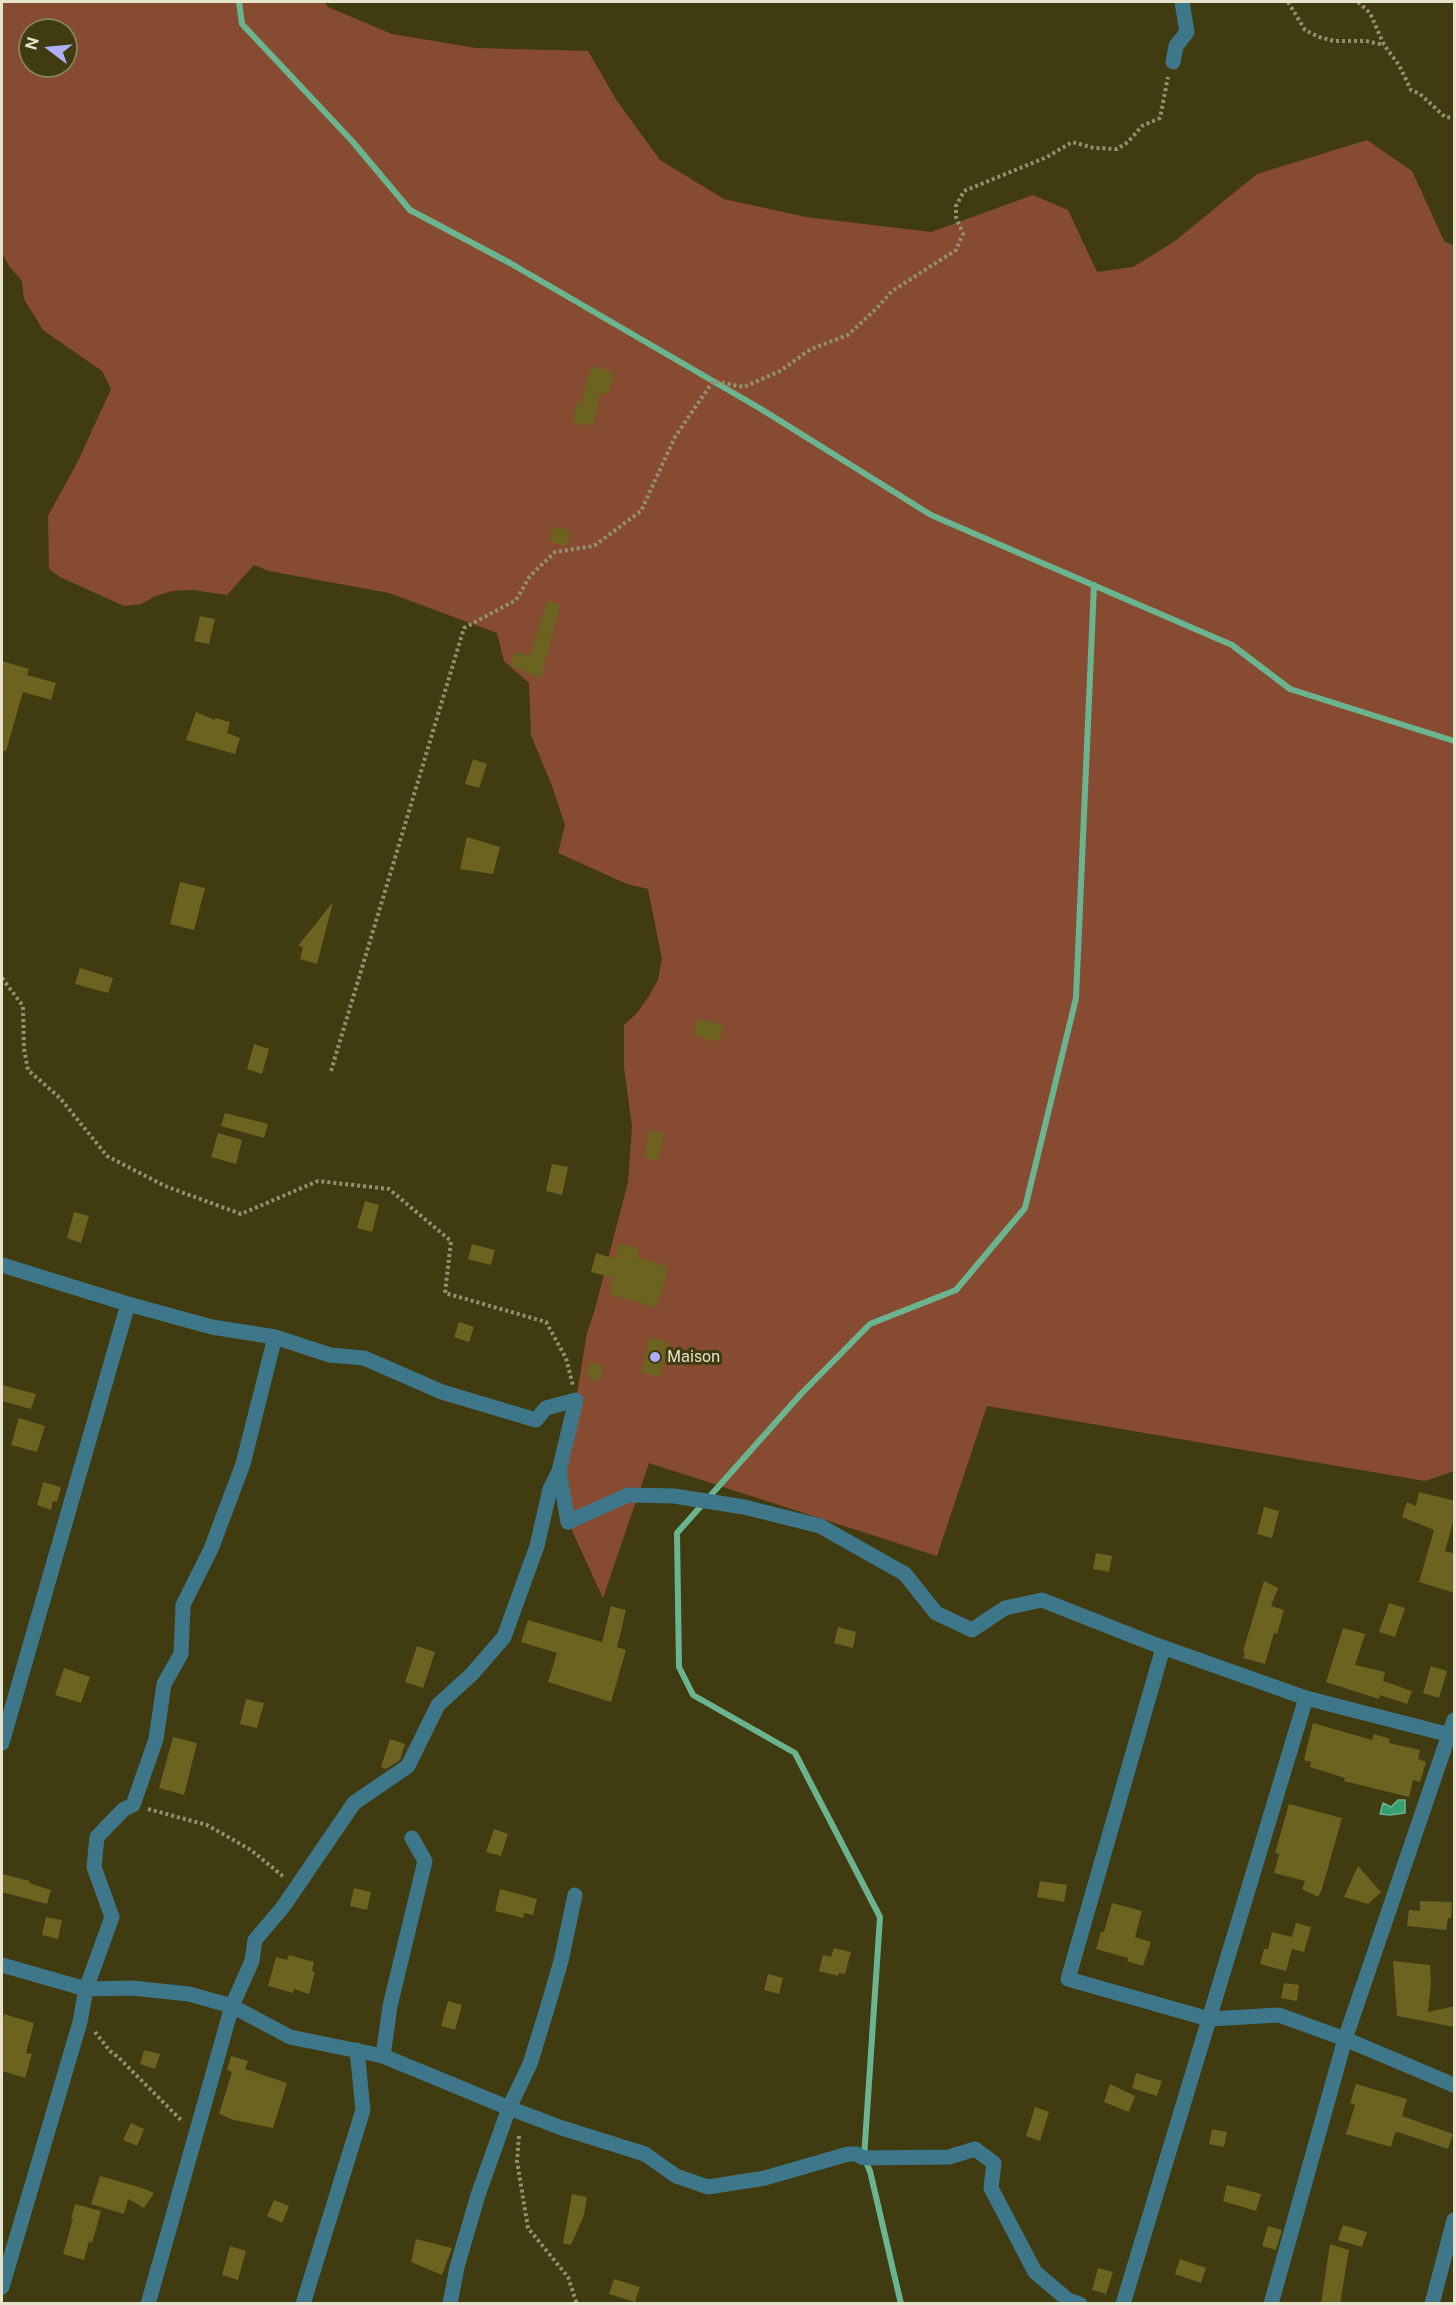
<!DOCTYPE html>
<html>
<head>
<meta charset="utf-8">
<style>
	body { margin:0 }
	#map { position:relative; width:1456px; height:2305px; overflow:hidden; background:#403b10; font-family:"Public Sans",sans-serif }
	canvas { display:block }
	.frame { position:absolute; inset:0; border:3px solid #e5e3cc; pointer-events:none }
	.north { position:absolute; left:18px; top:18px; width:60px; height:60px; box-sizing:border-box; background:#403b10; border:2px solid #827e5b; border-radius:50%; rotate:286deg; font-size:16px; font-weight:700; line-height:24px; text-align:center; color:#e5e3cc }
	.north::after { content:''; display:block; margin:auto; width:21px; height:27px; background:#adaffb; clip-path:polygon(50% 0,100% 100%,50% 72%,0 100%) }
</style>
</head>
<body>
<div id="map">
<canvas width="1456" height="2305"></canvas>
<div class="frame"></div>
<div class="north">N</div>
</div>
<script>
const g = document.querySelector('canvas').getContext('2d');
g.lineJoin = 'round';
function fillPath(path, color) { g.fillStyle = color; g.fill(path, 'evenodd'); }
const toPath = rows => new Path2D(rows.map(r => 'M' + r).join(''));
function stroke(path, color, width, dash) { g.strokeStyle = color; g.lineWidth = width; g.lineCap = dash ? 'butt' : 'round'; g.setLineDash(dash || []); g.stroke(path); }
function drawText(font, color, halo, rows, align = 'center') {
  g.font = font + ' "Public Sans",sans-serif'; g.lineWidth = 6; g.setLineDash([]); g.textBaseline = 'middle'; g.strokeStyle = halo; g.fillStyle = color; for (const [text, x, y, turn = 0] of rows) {
    g.save(); g.translate(x, y); g.rotate((+turn || 0) * Math.PI / 180); g.textAlign = isNaN(turn) ? turn : align; if (halo) g.strokeText(text, 0, 0); g.fillText(text, 0, 0); g.restore();
  }
}
const green = toPath([
	[2,2,324,2,328,7,392,34,476,48,588,51,617,101,660,160,724,199,806,217,931,232,1033,195,1068,210,1097,272,1133,267,1175,241,1257,174,1367,140,1412,171,1444,241,1454,246,1454,1471,1425,1481,987,1406,937,1556,649,1463,603,1598,568,1522,559,1471,576,1400,587,1333,595,1309,628,1182,632,1126,624,1067,624,1025,637,1013,649,996,658,980,662,959,648,889,627,884,558,853,565,825,552,786,531,735,529,683,504,661,497,633,389,593,269,571,254,565,227,595,193,590,172,591,156,596,141,604,124,606,60,577,49,569,48,516,78,461,111,389,102,371,43,330,24,299,22,281,9,266,2,253],
	[30,30,66,30,66,66,30,66]
]);
const water = toPath([
	[1398,1800,1405,1800,1405,1813,1390,1815,1380,1814,1383,1803,1391,1807,1398,1800]
]);
const stream = toPath([
	[239,2,242,24,353,142,410,210,510,263,761,409,931,515,1232,645,1290,689,1454,741],
	[901,2304,870,2171,864,2158,880,1917,795,1753,693,1695,679,1667,677,1533,801,1394,870,1324,956,1290,1025,1208,1076,998,1094,585]
]);
const building = toPath([
	[591,366,614,372,608,395,600,393,593,426,573,422,577,402,581,403],
	[554,526,571,532,566,547,549,540],
	[547,601,560,605,541,678,511,666,515,652,530,655],
	[200,616,215,619,209,644,194,641],
	[2,661,29,669,27,675,56,683,51,700,23,692,6,751,2,751],
	[196,712,215,720,215,718,230,722,227,733,240,738,235,754,186,740],
	[473,759,487,764,479,788,465,784],
	[467,837,500,847,493,874,460,869],
	[180,882,205,888,194,930,170,924],
	[333,902,317,964,300,959,303,947,298,946],
	[80,968,113,978,108,993,75,984],
	[698,1018,724,1025,719,1042,694,1035],
	[254,1044,269,1049,262,1074,247,1069],
	[225,1113,268,1124,264,1138,221,1126],
	[650,1130,664,1133,658,1160,644,1157],
	[218,1133,242,1140,236,1164,211,1157],
	[552,1164,568,1167,562,1195,546,1191],
	[365,1201,379,1205,372,1232,357,1228],
	[74,1212,89,1216,81,1243,67,1238],
	[619,1243,639,1249,637,1257,669,1267,657,1308,609,1294,613,1278,591,1272,596,1253,615,1259],
	[472,1244,495,1250,491,1265,468,1259],
	[459,1322,474,1327,469,1342,454,1337],
	[649,1337,669,1342,660,1377,641,1372],
	[590,1362,604,1366,600,1381,585,1377],
	[2,1385,36,1394,31,1409,2,1401],
	[19,1418,45,1426,37,1452,11,1445],
	[43,1482,61,1487,57,1502,53,1501,51,1510,37,1505],
	[1419,1492,1455,1501,1455,1515,1445,1551,1455,1554,1455,1593,1419,1582,1434,1530,1402,1517,1407,1502,1416,1506],
	[1264,1507,1279,1511,1272,1538,1257,1534],
	[1096,1553,1112,1556,1109,1572,1093,1569],
	[1264,1581,1278,1588,1271,1606,1284,1610,1277,1634,1274,1633,1265,1664,1243,1658,1245,1652,1243,1651],
	[1389,1603,1405,1608,1395,1637,1379,1632],
	[611,1606,626,1610,617,1647,626,1650,611,1702,548,1682,557,1653,521,1642,528,1620,602,1642],
	[838,1627,856,1632,853,1648,834,1643],
	[1343,1628,1365,1634,1355,1665,1385,1672,1383,1681,1412,1691,1407,1704,1380,1695,1379,1699,1326,1682],
	[417,1646,435,1652,423,1688,405,1682],
	[1431,1666,1447,1671,1439,1698,1423,1693],
	[64,1668,90,1677,81,1703,55,1695],
	[246,1699,264,1703,257,1728,240,1724],
	[1313,1723,1372,1740,1374,1734,1390,1739,1389,1743,1420,1750,1418,1759,1426,1762,1420,1782,1413,1780,1409,1797,1344,1781,1345,1778,1310,1767,1311,1762,1304,1760],
	[173,1737,197,1743,184,1795,159,1788],
	[390,1739,405,1744,400,1760,386,1769,381,1767],
	[1289,1804,1342,1818,1322,1889,1318,1897,1302,1889,1305,1881,1274,1873,1279,1854,1275,1853],
	[494,1829,508,1834,501,1856,486,1852],
	[1358,1866,1381,1892,1368,1904,1344,1897],
	[2,1874,30,1881,29,1883,51,1890,47,1904,2,1892],
	[1040,1881,1067,1885,1064,1902,1037,1897],
	[354,1888,371,1892,367,1910,350,1906],
	[500,1889,537,1899,533,1915,524,1913,523,1918,495,1911],
	[1420,1901,1452,1902,1451,1918,1448,1918,1446,1930,1407,1926,1409,1910,1420,1911],
	[1112,1903,1142,1911,1135,1937,1151,1942,1143,1966,1127,1961,1128,1958,1096,1949,1101,1932,1104,1932],
	[46,1917,62,1920,58,1939,42,1935],
	[1296,1923,1311,1927,1304,1952,1292,1949,1286,1971,1260,1964,1264,1949,1268,1949,1272,1932,1292,1937],
	[834,1948,851,1952,845,1974,839,1973,838,1976,819,1971,823,1955,831,1957],
	[289,1955,314,1962,312,1971,315,1972,309,1994,294,1989,293,1993,268,1986,276,1957,287,1960],
	[1393,1961,1430,1965,1431,1983,1428,2012,1455,2006,1455,2027,1397,2016],
	[768,1974,783,1978,779,1994,764,1990],
	[1284,1983,1299,1985,1297,2001,1281,1998],
	[448,2001,462,2005,455,2030,441,2026],
	[4,2014,34,2023,26,2053,32,2054,25,2078,2,2071,2,2023],
	[144,2050,160,2054,155,2069,140,2064],
	[231,2056,248,2061,245,2069,287,2083,273,2128,234,2120,219,2114,232,2072,227,2070],
	[1136,2073,1162,2081,1157,2096,1132,2088],
	[1110,2084,1135,2096,1129,2112,1104,2102],
	[1356,2084,1407,2099,1402,2116,1453,2134,1448,2149,1398,2132,1395,2133,1391,2147,1346,2134,1355,2105,1350,2103],
	[1035,2107,1049,2112,1040,2141,1026,2136],
	[131,2123,144,2129,137,2146,123,2140],
	[1212,2129,1227,2132,1224,2147,1209,2144],
	[100,2176,139,2187,154,2193,144,2208,128,2199,124,2214,91,2204],
	[1227,2185,1261,2194,1256,2211,1223,2201],
	[572,2194,587,2197,584,2215,571,2245,563,2243],
	[274,2200,289,2206,282,2223,267,2216],
	[75,2204,101,2211,92,2243,89,2241,84,2260,63,2254,73,2219,71,2219],
	[1343,2225,1367,2232,1362,2247,1338,2240],
	[1268,2226,1282,2230,1276,2250,1262,2246],
	[416,2239,452,2248,442,2275,411,2262],
	[1330,2244,1349,2250,1340,2304,1321,2304],
	[230,2246,246,2251,238,2280,222,2275],
	[1180,2259,1206,2268,1201,2283,1175,2274],
	[1098,2268,1113,2272,1106,2294,1092,2290],
	[614,2279,640,2287,635,2302,609,2294]
]);
const path = toPath([
	[1288,2,1305,30,1319,37,1334,41,1366,41,1384,45],
	[1358,2,1370,13,1384,45,1399,65,1411,90,1420,94,1445,117,1454,118],
	[2,978,23,1006,24,1049,28,1070,60,1098,107,1156,165,1186,241,1214,318,1181,389,1189,451,1241,445,1293,546,1322,566,1358,573,1386],
	[331,1071,464,628,516,600,530,576,555,552,594,546,641,511,675,437,713,381,744,387,780,371,811,349,848,335,876,309,892,291,956,250,963,234,956,217,956,206,964,191,1047,157,1072,142,1094,148,1117,149,1128,142,1142,126,1160,118,1168,77],
	[148,1809,207,1825,251,1850,284,1877],
	[95,2032,110,2051,118,2057,183,2122],
	[519,2136,517,2161,528,2228,568,2277,577,2304]
]);
const minor = toPath([
	[1173,62,1176,46,1187,32,1182,2],
	[2,1265,128,1304,212,1327,275,1337,330,1355,364,1358,442,1392,536,1420,546,1408,576,1400,559,1471,568,1522,628,1495,674,1496,744,1507,820,1526,905,1574,936,1613,972,1630,1005,1608,1042,1600,1151,1643,1306,1698,1454,1736],
	[1163,1648,1068,1979,1209,2019,1279,2015,1345,2039,1454,2085],
	[2,1743,128,1304],
	[2,1965,86,1989,132,1988,189,1994,232,2006,290,2037,383,2056,509,2108,562,2128,645,2154,676,2176,708,2187,765,2178,848,2154,856,2154,864,2158,949,2157,975,2149,994,2163,991,2188,1035,2272,1068,2300,1080,2304],
	[383,2056,390,2006,425,1861,412,1838],
	[509,2108,530,2064,547,2009,561,1961,575,1895],
	[2,2287,80,2022,86,1989,112,1917,94,1867,97,1837,124,1809,133,1805,156,1739,164,1684,181,1654,183,1605,211,1549,243,1464,275,1337],
	[148,2304,232,2006,252,1961,255,1940,283,1907,354,1803,408,1766,438,1705,472,1674,504,1637,537,1546,550,1489,559,1471],
	[303,2304,363,2110,357,2050],
	[450,2304,457,2267,478,2195,509,2108],
	[1123,2304,1306,1698],
	[1271,2304,1345,2039,1454,1720],
	[1432,2304,1454,2220]
]);
const markers = [
	[655,1357,6,"#adaffb"]
];
const poiNames = [
	["Maison",667,1357]
];
fillPath(green, '#874b32');
fillPath(water, '#36a075');
stroke(water, '#6ab48f', 1.5);
stroke(stream, '#6ab48f', 6);
fillPath(building, '#6b631f');
stroke(path, '#93906f', 4, [3, 3]);
stroke(minor, '#3f778a', 15);
for (const [x, y, r, color] of markers) { const dot = new Path2D(); dot.arc(x, y, r, 0, 2 * Math.PI); g.fillStyle = color; g.fill(dot); stroke(dot, '#403b10', 2); }
drawText('16px', '#e5e3cc', '#403b10', poiNames, 'left');
</script>
</body>
</html>
